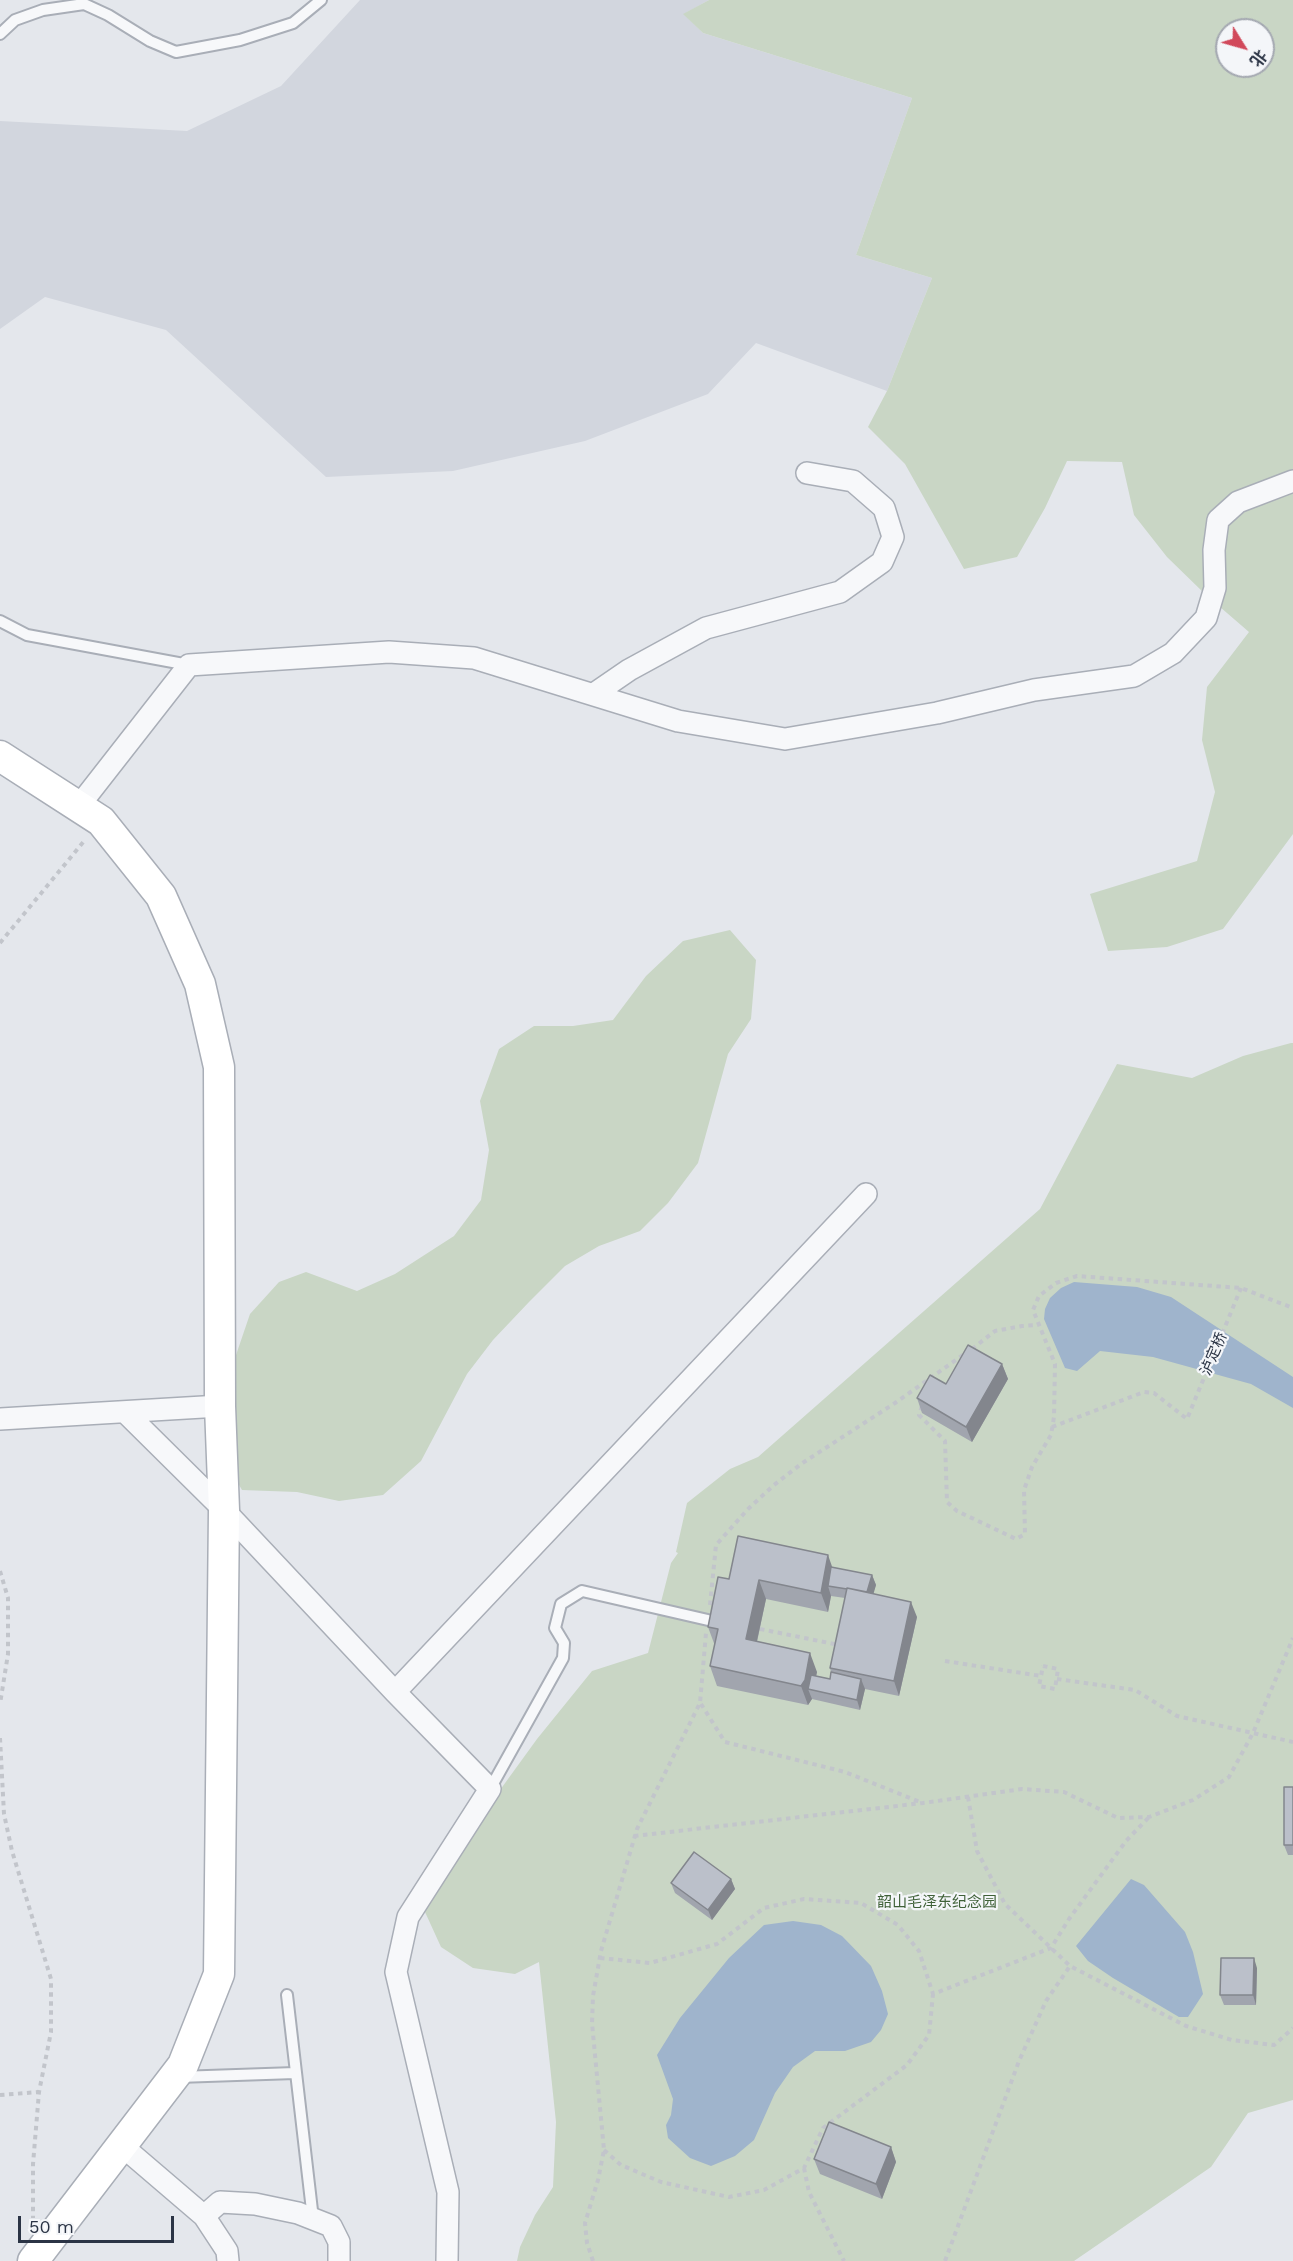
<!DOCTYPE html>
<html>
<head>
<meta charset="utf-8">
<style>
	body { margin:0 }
	#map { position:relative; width:1293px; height:2261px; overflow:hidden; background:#e4e7ec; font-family:"Work Sans","Noto Sans SC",sans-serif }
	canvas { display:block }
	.north { position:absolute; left:1215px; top:18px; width:60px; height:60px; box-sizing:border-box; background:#f4f6f9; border:2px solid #a4a8b1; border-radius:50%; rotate:127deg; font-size:16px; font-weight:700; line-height:24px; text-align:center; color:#2b3445 }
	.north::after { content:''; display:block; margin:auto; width:21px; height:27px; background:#d1495b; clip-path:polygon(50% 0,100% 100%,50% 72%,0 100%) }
	.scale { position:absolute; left:18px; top:2216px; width:156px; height:27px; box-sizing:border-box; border:3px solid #2b3445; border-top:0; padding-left:8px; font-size:18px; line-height:21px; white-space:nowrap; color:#2b3445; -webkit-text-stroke:4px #f4f6f9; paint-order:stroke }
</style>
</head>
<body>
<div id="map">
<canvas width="1293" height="2261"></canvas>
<div class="north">北</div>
<div class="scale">50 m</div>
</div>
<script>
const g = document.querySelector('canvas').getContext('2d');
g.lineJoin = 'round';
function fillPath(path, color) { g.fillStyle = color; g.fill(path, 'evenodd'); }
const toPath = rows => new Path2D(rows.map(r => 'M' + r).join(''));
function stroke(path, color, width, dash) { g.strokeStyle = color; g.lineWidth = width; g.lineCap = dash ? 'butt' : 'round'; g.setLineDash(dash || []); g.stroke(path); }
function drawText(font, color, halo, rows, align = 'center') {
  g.font = font + ' "Work Sans","Noto Sans SC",sans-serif'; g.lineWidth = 4.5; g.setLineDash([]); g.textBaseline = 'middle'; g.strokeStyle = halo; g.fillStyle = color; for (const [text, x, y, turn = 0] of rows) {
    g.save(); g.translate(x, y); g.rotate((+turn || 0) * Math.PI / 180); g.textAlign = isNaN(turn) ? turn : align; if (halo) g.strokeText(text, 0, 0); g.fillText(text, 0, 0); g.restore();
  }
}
const built = toPath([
	[360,0,709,0,684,14,703,33,912,98,856,255,932,278,887,391,756,343,708,394,585,441,453,471,326,477,166,330,45,297,0,329,0,121,187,131,281,86]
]);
const green = toPath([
	[709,0,1293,0,1293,834,1223,929,1167,947,1108,951,1090,894,1197,861,1215,792,1202,740,1207,687,1249,632,1205,594,1167,557,1134,515,1122,462,1067,461,1045,508,1017,557,964,569,905,464,868,427,887,391,932,278,856,255,912,98,703,33,683,14],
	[1227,30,1263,30,1263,66,1227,66],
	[730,930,756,960,751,1019,728,1054,698,1163,668,1203,640,1231,599,1246,565,1266,529,1302,493,1340,467,1374,421,1461,383,1495,339,1501,297,1492,242,1490,232,1473,236,1355,250,1314,279,1282,306,1272,357,1291,395,1274,454,1236,481,1200,489,1150,480,1101,499,1049,534,1026,573,1026,613,1020,646,976,683,941],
	[1291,1043,1293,1043,1293,2100,1248,2113,1211,2167,1074,2261,517,2261,520,2247,535,2215,553,2187,556,2122,539,1962,515,1974,473,1968,441,1947,425,1912,450,1859,537,1739,592,1671,648,1653,671,1563,678,1553,676,1552,687,1503,730,1469,758,1457,1040,1209,1117,1064,1192,1078,1243,1056]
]);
const water = toPath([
	[1074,1282,1137,1287,1171,1297,1293,1377,1293,1408,1251,1384,1153,1357,1100,1351,1077,1371,1065,1368,1044,1319,1045,1309,1050,1298,1061,1288],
	[1131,1879,1144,1885,1185,1932,1193,1952,1203,1994,1188,2017,1179,2017,1113,1978,1088,1961,1076,1946],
	[793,1921,821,1925,842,1936,871,1966,882,1991,888,2014,881,2030,871,2042,845,2051,815,2051,793,2067,775,2093,754,2140,735,2156,711,2166,690,2158,668,2138,666,2125,671,2115,673,2099,657,2055,680,2018,729,1958,764,1925]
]);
const path = toPath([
	[0,943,85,840],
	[972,1349,995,1331,1022,1326,1038,1325],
	[922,1406,919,1415,945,1441,947,1502,957,1511,1016,1539,1025,1534,1024,1490,1032,1467,1051,1435,1054,1417,1055,1364,1033,1310,1039,1296,1056,1283,1077,1276,1241,1288,1293,1308],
	[1052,1427,1144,1392,1154,1393,1187,1419,1241,1288],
	[0,1571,8,1598,8,1654,0,1704],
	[710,1605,716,1545,748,1509,774,1485,801,1464,895,1403,963,1355],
	[760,1629,839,1645],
	[945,1661,1041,1676],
	[1043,1666,1058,1669,1055,1689,1039,1686,1043,1666],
	[1057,1679,1135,1690,1177,1716,1293,1742],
	[701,1704,725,1742,845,1772,920,1802],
	[0,1738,4,1814,12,1851,51,1979,51,2032,39,2092,33,2164,33,2218],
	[968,1797,977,1851,1005,1904,1070,1966,1186,2026,1232,2040,1274,2045,1293,2028],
	[634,1836,923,1803,1022,1789,1064,1792,1118,1818,1149,1817,1193,1800,1229,1777,1253,1733,1293,1638],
	[600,1958,650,1963,717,1944,764,1908,804,1899,861,1903,898,1925,919,1951,933,1994,1051,1948,1069,1919,1126,1841,1149,1817],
	[0,2095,39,2092],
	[604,2150,621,2165,661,2182,729,2197,764,2190,804,2168,823,2128,907,2065,929,2035,933,1994],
	[804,2168,809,2192,844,2261],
	[593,2261,587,2243,585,2223,598,2180,604,2150,592,2023,593,1996,601,1951,637,1829,700,1703,706,1633],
	[945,2261,1019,2061,1046,2001,1070,1966]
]);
const service = toPath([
	[0,34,15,20,43,10,84,4,108,15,150,41,176,52,240,40,293,23,321,0],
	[0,621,27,635,189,665],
	[490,1789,563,1658,564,1643,555,1628,561,1604,582,1591,708,1620],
	[287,1995,313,2219],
	[178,2077,295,2073]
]);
const minor = toPath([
	[594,694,629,670,706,628,840,592,882,562,893,537,884,508,853,481,807,473],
	[78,807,189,665,389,652,474,658,678,721,785,739,937,713,1034,690,1134,676,1173,653,1206,618,1215,588,1214,550,1218,520,1238,502,1293,481],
	[125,1412,224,1510,395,1692,490,1789,408,1917,396,1972,448,2192,447,2261],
	[0,1419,220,1406],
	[395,1692,866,1194],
	[121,2145,204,2216,227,2251,228,2261],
	[204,2216,220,2202,255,2204,298,2213,331,2226,339,2242,339,2261]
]);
const secondary = toPath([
	[0,756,101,821,161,896,200,984,219,1067,220,1406,224,1510,219,1974,183,2065,33,2261]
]);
const wall = toPath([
	[1002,1364,1008,1379,972,1442,922,1413,917,1398,946,1384],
	[833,1568,872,1575,876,1585,873,1593,917,1617,899,1696,865,1689,860,1710,812,1699,808,1705,717,1686,710,1666,715,1646,708,1627,729,1579],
	[831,1596,845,1598,830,1668,831,1672,830,1679,816,1676,817,1672,757,1642,766,1599,828,1612],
	[1293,1787,1293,1855,1288,1855,1284,1845],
	[731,1879,735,1889,712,1920,675,1893,671,1883],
	[1257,1968,1256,2005,1224,2005,1220,1995],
	[891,2147,896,2162,882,2199,820,2174,814,2159]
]);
const shadedWall = toPath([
	[1002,1364,1008,1379,972,1442,966,1427],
	[828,1555,835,1575,828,1586,831,1596,828,1612,821,1593],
	[872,1575,876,1585,870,1606,866,1596],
	[759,1580,766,1599,753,1659,746,1639],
	[911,1602,917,1617,899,1696,894,1681],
	[810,1653,817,1672,813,1690,808,1689,812,1699,808,1705,801,1686],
	[861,1679,865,1689,860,1710,857,1700],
	[731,1879,735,1889,712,1920,708,1910],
	[1254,1958,1257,1968,1256,2005,1253,1995],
	[891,2147,896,2162,882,2199,876,2184]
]);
const building = toPath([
	[968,1345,1002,1364,966,1427,917,1398,930,1375,946,1384,968,1345],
	[738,1536,828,1555,821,1593,759,1580,746,1639,810,1653,805,1680,801,1686,710,1666,718,1629,708,1627,718,1577,729,1579,738,1536],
	[831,1567,872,1575,867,1592,847,1588,847,1589,828,1586,831,1567],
	[847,1588,911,1602,894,1681,830,1668,847,1588],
	[831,1672,861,1679,857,1700,808,1689,811,1675,830,1679,831,1672],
	[1284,1787,1293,1787,1293,1845,1284,1845,1284,1787],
	[694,1852,731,1879,708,1910,671,1883,694,1852],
	[1221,1958,1254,1958,1253,1995,1220,1995,1221,1958],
	[829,2122,891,2147,876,2184,814,2159,829,2122]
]);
const streetNames = [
	["泸定桥",1214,1354,-67]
];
const parkNames = [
	["韶山毛泽东纪念园",937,1903]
];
fillPath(built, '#d2d6de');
fillPath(green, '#c9d6c5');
fillPath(water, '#9fb4cc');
stroke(service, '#a9aeb7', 14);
stroke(minor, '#a9aeb7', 24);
stroke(secondary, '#a9aeb7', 33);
stroke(path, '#c2c5cb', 4, [4.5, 4.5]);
stroke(service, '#f7f8fa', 10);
stroke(minor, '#f7f8fa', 21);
stroke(secondary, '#fff', 30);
fillPath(wall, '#a1a5ae');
fillPath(shadedWall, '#83868d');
fillPath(building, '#bbc0ca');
stroke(building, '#83868d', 1.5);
drawText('15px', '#2b3445', '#f4f6f9', streetNames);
drawText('15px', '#3f6138', '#f4f6f9', parkNames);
</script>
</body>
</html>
